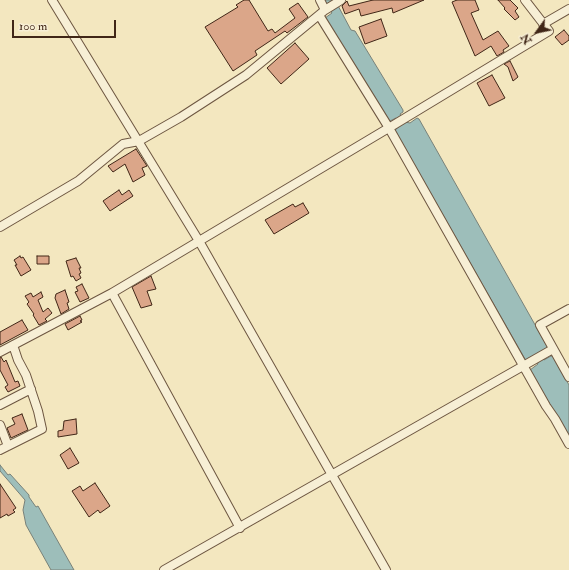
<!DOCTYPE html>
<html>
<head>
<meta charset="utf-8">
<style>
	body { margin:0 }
	#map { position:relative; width:569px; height:570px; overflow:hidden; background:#f3e7bf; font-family:"IM FELL Double Pica",serif }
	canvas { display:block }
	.north { position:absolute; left:517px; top:12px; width:40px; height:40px; -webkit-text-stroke:3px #f7efd5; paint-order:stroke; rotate:237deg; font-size:11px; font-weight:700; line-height:16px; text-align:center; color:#402617 }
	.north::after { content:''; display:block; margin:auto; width:14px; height:18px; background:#402617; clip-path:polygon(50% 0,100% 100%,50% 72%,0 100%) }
	.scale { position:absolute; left:12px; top:20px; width:104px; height:18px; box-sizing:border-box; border:2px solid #402617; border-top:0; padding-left:5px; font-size:12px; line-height:14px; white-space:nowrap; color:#402617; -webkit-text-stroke:3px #f7efd5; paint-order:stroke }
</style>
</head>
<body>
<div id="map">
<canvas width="569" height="570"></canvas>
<div class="north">N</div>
<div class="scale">100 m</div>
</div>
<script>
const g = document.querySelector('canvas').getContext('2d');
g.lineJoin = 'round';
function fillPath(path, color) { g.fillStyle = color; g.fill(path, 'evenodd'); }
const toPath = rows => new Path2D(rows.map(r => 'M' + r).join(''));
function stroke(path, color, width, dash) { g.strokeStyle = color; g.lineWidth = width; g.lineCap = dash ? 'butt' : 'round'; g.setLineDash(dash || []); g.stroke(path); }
const water = toPath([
	[323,0,335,0,351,30,355,31,403,110,403,112,400,114,405,122,410,123,417,118,419,119,547,346,547,348,540,352,544,360,551,356,553,356,569,385,569,438,530,370,538,364,533,356,526,360,525,359,395,131,396,129,401,125,396,118,390,121,389,121,325,18,332,13,323,0],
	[0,465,8,475,10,474,29,495,29,497,36,507,38,506,74,570,51,570,26,525,23,510,25,500,0,471,0,465]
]);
const building = toPath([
	[244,0,249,0,268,31,272,29,275,33,295,18,289,9,298,3,308,17,287,33,285,31,255,51,257,55,233,71,205,27,238,7,236,5,244,0],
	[373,0,424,0,393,13,392,8,361,16,359,9,345,14,342,6,347,1,349,6,373,0],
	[457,0,475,0,479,10,471,13,483,40,498,31,509,46,503,50,504,52,497,56,491,46,475,56,452,2,457,0],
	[498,0,510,0,518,8,515,11,519,17,515,20,504,9,505,8,498,0],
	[381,19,387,36,365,44,359,27,381,19],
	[564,30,569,36,569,40,562,45,555,37,564,30],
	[295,43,309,59,281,84,267,68,295,43],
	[510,61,518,77,513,81,508,67,504,64,510,61],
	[492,75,505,98,489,106,477,83,492,75],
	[136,149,147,166,142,168,145,175,133,182,125,164,113,172,108,166,136,149],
	[119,190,122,195,129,190,133,196,110,211,103,201,119,190],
	[303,203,309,213,274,234,265,220,293,204,295,207,303,203],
	[20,256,21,258,23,257,31,270,21,276,15,265,17,265,14,260,20,256],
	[37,256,49,256,49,264,37,264,37,256],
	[76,258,81,268,79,268,81,273,79,274,81,278,76,281,73,276,71,277,66,261,76,258],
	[151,276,156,289,147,291,152,305,141,308,132,287,151,276],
	[82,284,89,298,80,302,75,292,78,291,76,287,82,284],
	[65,290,69,302,67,303,69,309,61,314,55,298,56,294,65,290],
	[41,292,43,297,38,300,43,312,48,308,52,313,45,319,47,321,39,325,33,315,34,314,27,304,29,302,25,296,31,293,33,297,41,292],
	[80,316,82,320,80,321,82,322,68,330,65,324,80,316],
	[22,320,28,330,0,345,0,332,22,320],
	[0,357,1,357,4,362,6,360,15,382,18,381,20,386,8,392,5,387,8,385,0,370,0,357],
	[22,414,28,430,11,438,7,428,15,424,12,418,22,414],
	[76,419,77,434,58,437,58,431,63,430,64,421,76,419],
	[70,448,79,463,68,469,60,455,70,448],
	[95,483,110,506,100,513,98,510,89,517,72,491,80,486,83,491,95,483],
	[0,484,16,508,13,510,15,512,8,516,7,514,0,518,0,484]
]);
const minor = toPath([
	[52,0,199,241,386,570],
	[320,0,325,10],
	[319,15,389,128,546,406,555,419,569,444],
	[543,24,569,9],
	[0,227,78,181,123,144,139,141,181,117,246,75,325,10,341,0],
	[112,293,240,528],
	[569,309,540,325,569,377],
	[0,352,112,293,392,126,549,31,525,0],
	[0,405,31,389],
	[0,425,8,446],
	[0,450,42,429,38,411,26,375,18,360,13,345],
	[164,570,553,349]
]);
fillPath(water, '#9dbeba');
stroke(water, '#788179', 1);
fillPath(building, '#dba689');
stroke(building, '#402617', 1);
stroke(minor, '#6d5641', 10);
stroke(minor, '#f7efd5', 8);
</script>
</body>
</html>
